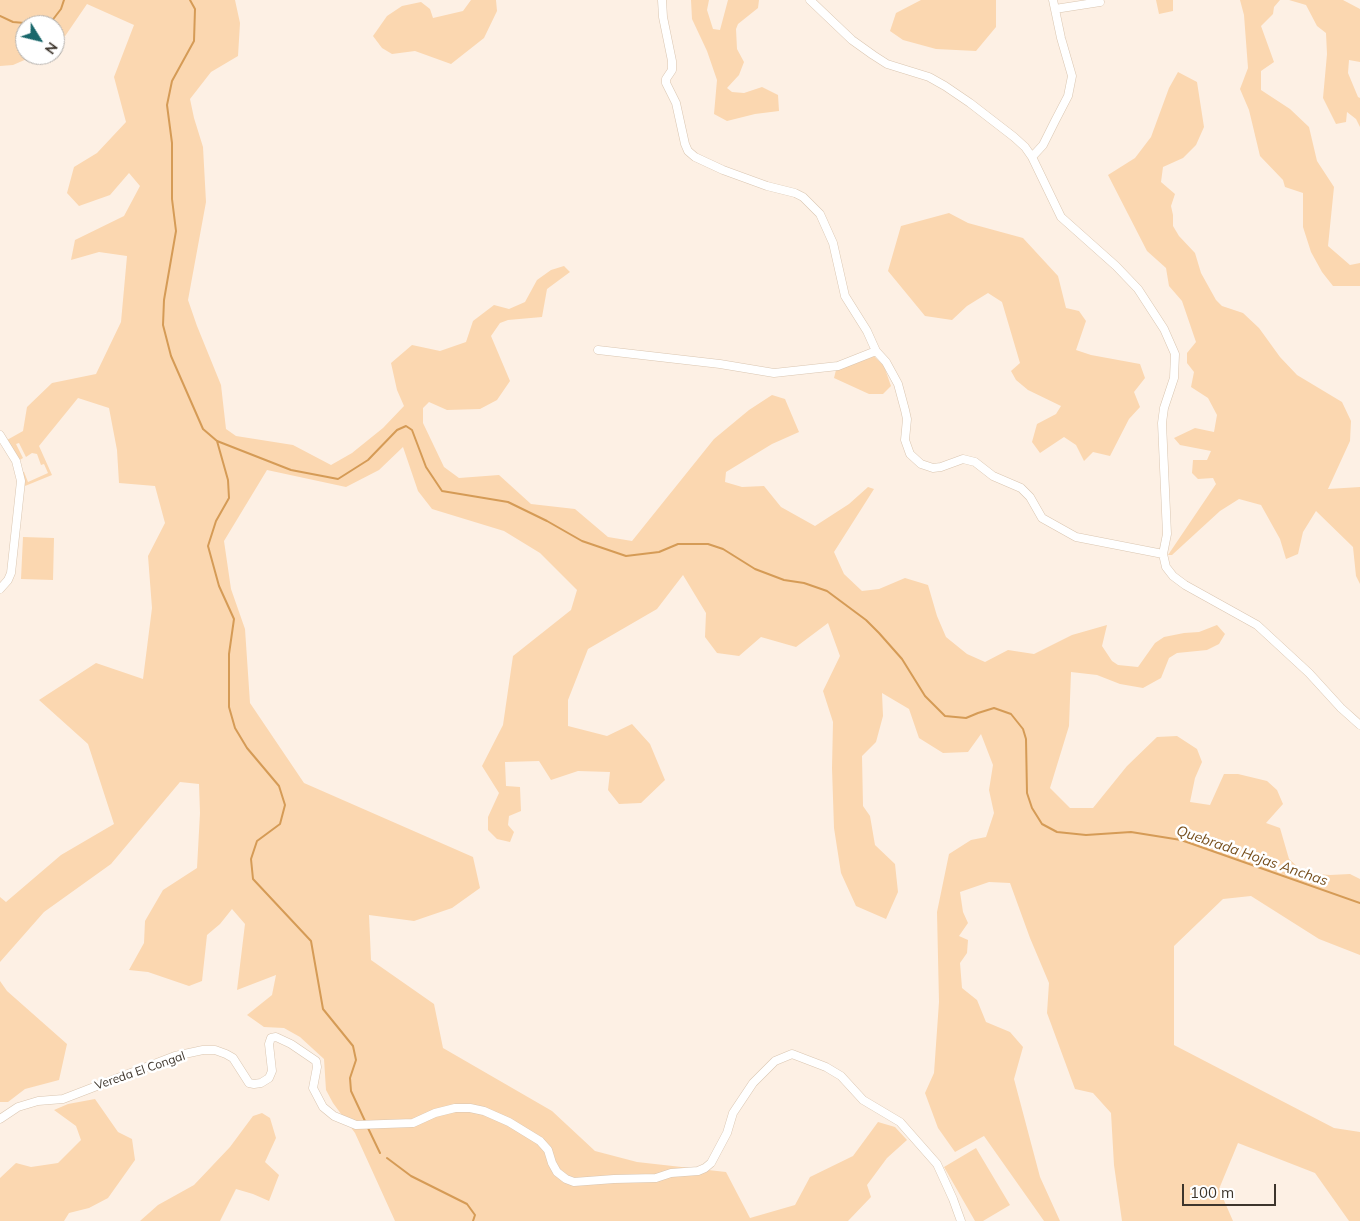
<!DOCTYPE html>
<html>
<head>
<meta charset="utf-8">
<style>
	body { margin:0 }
	#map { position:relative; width:1360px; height:1221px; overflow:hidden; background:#fdf0e4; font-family:Mulish,sans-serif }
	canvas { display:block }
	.north { position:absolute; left:15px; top:15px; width:50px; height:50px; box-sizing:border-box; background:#fff; border:1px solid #b1aeab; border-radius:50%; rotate:126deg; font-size:14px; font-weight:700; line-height:20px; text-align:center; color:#3d352c }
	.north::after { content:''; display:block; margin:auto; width:18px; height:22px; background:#19676b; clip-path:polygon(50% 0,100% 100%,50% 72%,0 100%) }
	.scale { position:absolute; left:1182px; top:1184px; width:94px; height:22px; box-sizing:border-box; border:2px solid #3d352c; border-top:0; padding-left:6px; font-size:15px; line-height:18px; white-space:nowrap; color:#3d352c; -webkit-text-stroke:4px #fff; paint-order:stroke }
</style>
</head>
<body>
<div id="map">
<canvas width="1360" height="1221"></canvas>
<div class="north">N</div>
<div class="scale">100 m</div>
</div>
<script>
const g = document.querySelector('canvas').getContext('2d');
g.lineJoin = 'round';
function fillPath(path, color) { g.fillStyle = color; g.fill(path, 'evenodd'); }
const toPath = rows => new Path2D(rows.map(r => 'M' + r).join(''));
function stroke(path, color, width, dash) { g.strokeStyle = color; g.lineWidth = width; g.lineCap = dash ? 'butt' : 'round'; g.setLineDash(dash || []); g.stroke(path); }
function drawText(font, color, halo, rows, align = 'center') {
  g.font = font + ' Mulish,sans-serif'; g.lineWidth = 5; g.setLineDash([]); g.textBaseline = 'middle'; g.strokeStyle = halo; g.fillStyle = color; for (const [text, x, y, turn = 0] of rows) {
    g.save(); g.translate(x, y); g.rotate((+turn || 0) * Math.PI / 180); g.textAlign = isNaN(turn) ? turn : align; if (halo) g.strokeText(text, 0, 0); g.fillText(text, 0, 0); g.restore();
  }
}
const green = toPath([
	[0,0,235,0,240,23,238,56,211,72,190,99,194,118,203,147,206,202,188,300,197,326,221,385,226,429,236,436,293,445,331,465,352,453,383,428,404,406,397,390,391,363,412,345,440,351,466,342,473,321,494,305,509,309,525,302,537,280,551,270,564,266,570,272,547,289,542,317,508,320,500,323,491,336,510,381,497,400,480,409,447,410,429,402,423,408,423,423,444,467,459,478,499,475,531,504,575,509,608,537,632,541,714,439,749,410,772,395,785,399,799,432,772,444,726,472,725,482,742,487,764,486,781,507,815,526,849,504,868,487,874,489,834,552,844,574,862,591,879,589,905,578,928,585,937,616,946,637,967,654,985,662,1008,650,1034,654,1072,635,1107,625,1102,646,1112,661,1118,665,1138,667,1155,643,1164,637,1184,633,1199,632,1217,625,1225,634,1219,644,1207,650,1177,653,1169,658,1161,678,1143,688,1120,684,1097,675,1071,672,1069,726,1050,788,1070,808,1093,808,1127,766,1157,737,1177,736,1197,749,1202,762,1195,778,1190,802,1210,805,1224,774,1238,774,1267,781,1277,790,1283,804,1266,823,1280,828,1289,859,1299,868,1317,874,1330,875,1350,874,1360,879,1360,955,1319,939,1251,896,1223,899,1174,946,1174,1045,1334,1128,1360,1132,1360,1221,1349,1221,1315,1173,1238,1143,1219,1189,1233,1221,1122,1221,1114,1165,1111,1113,1093,1093,1075,1089,1047,1013,1049,983,1030,938,1010,883,989,882,960,892,963,912,968,923,959,936,968,940,967,953,960,963,962,988,977,1000,986,1022,1010,1032,1023,1047,1014,1079,1040,1177,1060,1221,1044,1221,984,1136,955,1152,938,1128,925,1093,934,1073,939,1002,937,912,949,854,971,840,986,837,994,813,989,790,993,765,981,734,968,752,943,753,919,738,909,709,882,693,883,716,876,742,862,756,863,806,870,816,875,845,895,864,898,892,886,919,856,906,841,873,834,828,832,768,833,722,823,691,840,656,828,623,796,647,761,637,739,656,717,653,705,637,706,613,683,575,657,609,588,649,568,700,568,726,607,736,632,724,650,744,665,780,641,803,619,804,608,790,610,772,578,771,551,780,539,761,505,762,506,786,520,787,521,811,509,816,508,825,514,832,510,842,497,839,488,830,488,817,499,793,482,766,503,725,513,656,571,610,577,590,540,553,504,531,432,509,418,491,403,447,379,470,346,487,267,470,224,541,231,589,245,629,250,703,304,783,473,857,480,888,452,908,414,921,369,915,371,960,434,1004,443,1048,552,1111,595,1151,637,1162,726,1172,750,1218,795,1205,810,1177,853,1156,878,1122,895,1127,907,1140,887,1158,867,1185,871,1197,848,1221,395,1221,355,1133,333,1103,326,1090,324,1059,300,1037,284,1028,264,1027,247,1015,272,995,276,975,237,990,245,924,232,909,220,924,207,935,202,981,189,986,148,972,129,970,144,943,145,921,163,890,197,868,200,813,199,784,180,782,111,864,44,912,0,962,0,897,6,902,61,855,114,824,88,744,39,700,96,663,143,679,152,608,148,556,165,523,155,486,119,483,117,450,109,408,78,398,39,446,52,475,25,486,22,472,24,472,28,482,48,473,44,464,41,465,37,454,32,453,26,457,19,443,16,444,23,458,18,461,7,440,23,431,27,407,52,383,96,374,121,322,127,256,99,252,71,260,75,240,124,216,140,186,129,173,110,195,79,206,67,193,74,167,97,153,126,122,114,77,134,25,87,4,59,45,55,47,55,25,25,25,25,55,36,55,13,65,0,66],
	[471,0,496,0,497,11,484,38,451,64,415,51,392,54,382,48,373,36,387,16,402,6,421,2,430,9,433,18,463,11],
	[691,0,709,0,707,10,713,29,720,30,728,0,759,0,758,8,738,24,736,29,737,49,744,62,739,75,727,88,732,92,744,93,762,87,778,95,779,111,755,114,727,121,714,114,717,80,707,51,692,19],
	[921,0,996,0,996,27,976,51,936,49,903,40,890,31,896,13],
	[1156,0,1173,0,1173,11,1159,14],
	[1240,0,1280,0,1274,7,1273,14,1261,26,1274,62,1261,71,1261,90,1290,109,1309,127,1317,161,1334,187,1328,246,1350,265,1360,263,1360,286,1333,286,1322,272,1311,252,1303,227,1303,193,1285,187,1283,180,1260,156,1249,110,1240,89,1248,68,1244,15],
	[1289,0,1343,0,1360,9,1360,62,1349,60,1348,73,1358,97,1360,98,1360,127,1356,119,1347,112,1346,122,1336,124,1323,98,1327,54,1326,33,1317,26,1306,5],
	[1178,72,1197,82,1204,127,1196,145,1183,158,1163,167,1161,182,1175,194,1171,206,1173,215,1173,226,1179,236,1195,253,1201,273,1216,300,1222,306,1243,313,1259,328,1280,357,1297,375,1342,402,1351,421,1350,441,1328,489,1360,487,1360,584,1356,576,1353,547,1316,511,1303,532,1298,554,1286,559,1280,539,1261,505,1239,499,1220,511,1172,555,1168,555,1216,484,1213,478,1198,479,1192,473,1193,460,1207,460,1211,451,1180,445,1174,438,1195,428,1214,432,1217,415,1208,398,1191,387,1194,372,1187,363,1187,353,1196,342,1182,301,1169,286,1166,268,1147,251,1108,175,1135,158,1151,137,1169,88],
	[949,213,968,223,1023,238,1058,276,1066,308,1079,311,1086,321,1076,350,1091,355,1140,364,1145,378,1134,392,1140,407,1129,419,1110,456,1093,452,1084,461,1076,445,1064,437,1040,453,1032,442,1037,424,1056,414,1061,406,1028,390,1016,380,1011,371,1020,363,1002,302,988,293,967,306,952,320,925,316,888,271,901,226],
	[874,356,884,366,891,386,883,394,869,394,834,378,836,370],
	[23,537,54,538,53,580,21,579],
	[0,981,7,991,67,1044,59,1080,25,1089,8,1102,0,1102],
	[95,1099,118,1132,132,1139,135,1160,108,1198,89,1208,69,1213,64,1221,0,1221,0,1178,16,1163,31,1167,58,1163,81,1140,76,1126,54,1110,68,1104],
	[262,1113,270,1118,276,1138,265,1162,279,1175,269,1201,253,1194,236,1189,220,1221,140,1221,158,1205,194,1185,230,1147,253,1116],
	[976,1148,1010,1205,983,1221,975,1221,944,1167]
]);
const stream = toPath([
	[190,0,195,9,194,41,172,81,167,105,172,143,172,199,176,231,164,300,163,325,171,356,203,429,217,441,291,470,338,479,368,460,397,430,406,426,412,430,426,467,442,491,508,502,547,521,582,541,626,556,659,552,678,544,708,544,723,549,755,569,784,580,804,583,827,591,866,620,879,633,902,659,925,696,945,716,966,718,978,713,994,708,1011,714,1023,729,1026,739,1027,793,1032,808,1042,824,1057,832,1086,835,1131,832,1181,840,1360,903],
	[0,16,13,22,36,24,51,22,61,9,64,0],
	[217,441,228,480,229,498,216,521,208,546,219,586,234,619,229,654,229,707,235,728,247,748,279,786,285,805,280,824,257,841,251,859,253,879,311,941,323,1009,353,1046,356,1060,350,1078,351,1091,365,1121],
	[368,1128,380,1153],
	[387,1158,411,1176,467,1204,475,1215,473,1221]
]);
const minor = toPath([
	[662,0,663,17,672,61,672,70,666,79,666,83,676,103,685,144,688,151,695,157,723,170,767,186,795,193,803,197,820,214,833,243,845,296,867,331,876,351,886,362,898,384,905,410,907,419,905,440,910,454,921,464,933,468,941,467,963,459,975,462,993,476,1021,488,1030,497,1042,518,1076,537,1163,554],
	[810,0,852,40,873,55,887,64,929,77,945,86,970,103,1014,137,1025,147,1032,157,1061,217,1116,266,1138,289,1164,329,1175,354,1174,378,1164,408,1162,423,1167,534,1163,554,1166,567,1173,576,1185,585,1257,625,1309,673,1341,708,1360,725],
	[1055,9,1100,2],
	[1032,157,1043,145,1055,121,1068,96,1072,76,1061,38,1053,0],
	[598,350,720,364,774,373,838,366,876,351],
	[0,435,16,461,21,481,11,573,8,580,0,589],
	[0,1119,18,1107,38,1101,63,1099,175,1056,203,1050,215,1050,226,1054,233,1058,249,1083,254,1084,261,1083,269,1078,272,1071,269,1044,271,1038,276,1037,291,1044,316,1061,317,1067,313,1088,323,1107,334,1116,356,1125,413,1123,435,1113,455,1108,470,1108,484,1111,509,1122,540,1141,548,1150,552,1163,557,1172,566,1179,574,1182,614,1179,656,1178,671,1173,698,1171,705,1168,711,1163,727,1133,733,1113,753,1083,775,1061,792,1054,826,1067,841,1076,863,1100,900,1122,937,1164,953,1199,961,1221]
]);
const streetNames = [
	["Vereda El Congal",140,1071,-19]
];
const waterNames = [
	["Quebrada Hojas Anchas",1252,856,19]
];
fillPath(green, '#fbd7b0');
stroke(stream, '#d59b56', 2);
stroke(minor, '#dac6b1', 9);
stroke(minor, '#fff', 8);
drawText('12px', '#3d352c', '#fff', streetNames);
drawText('italic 14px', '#764e1b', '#fff', waterNames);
</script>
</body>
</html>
